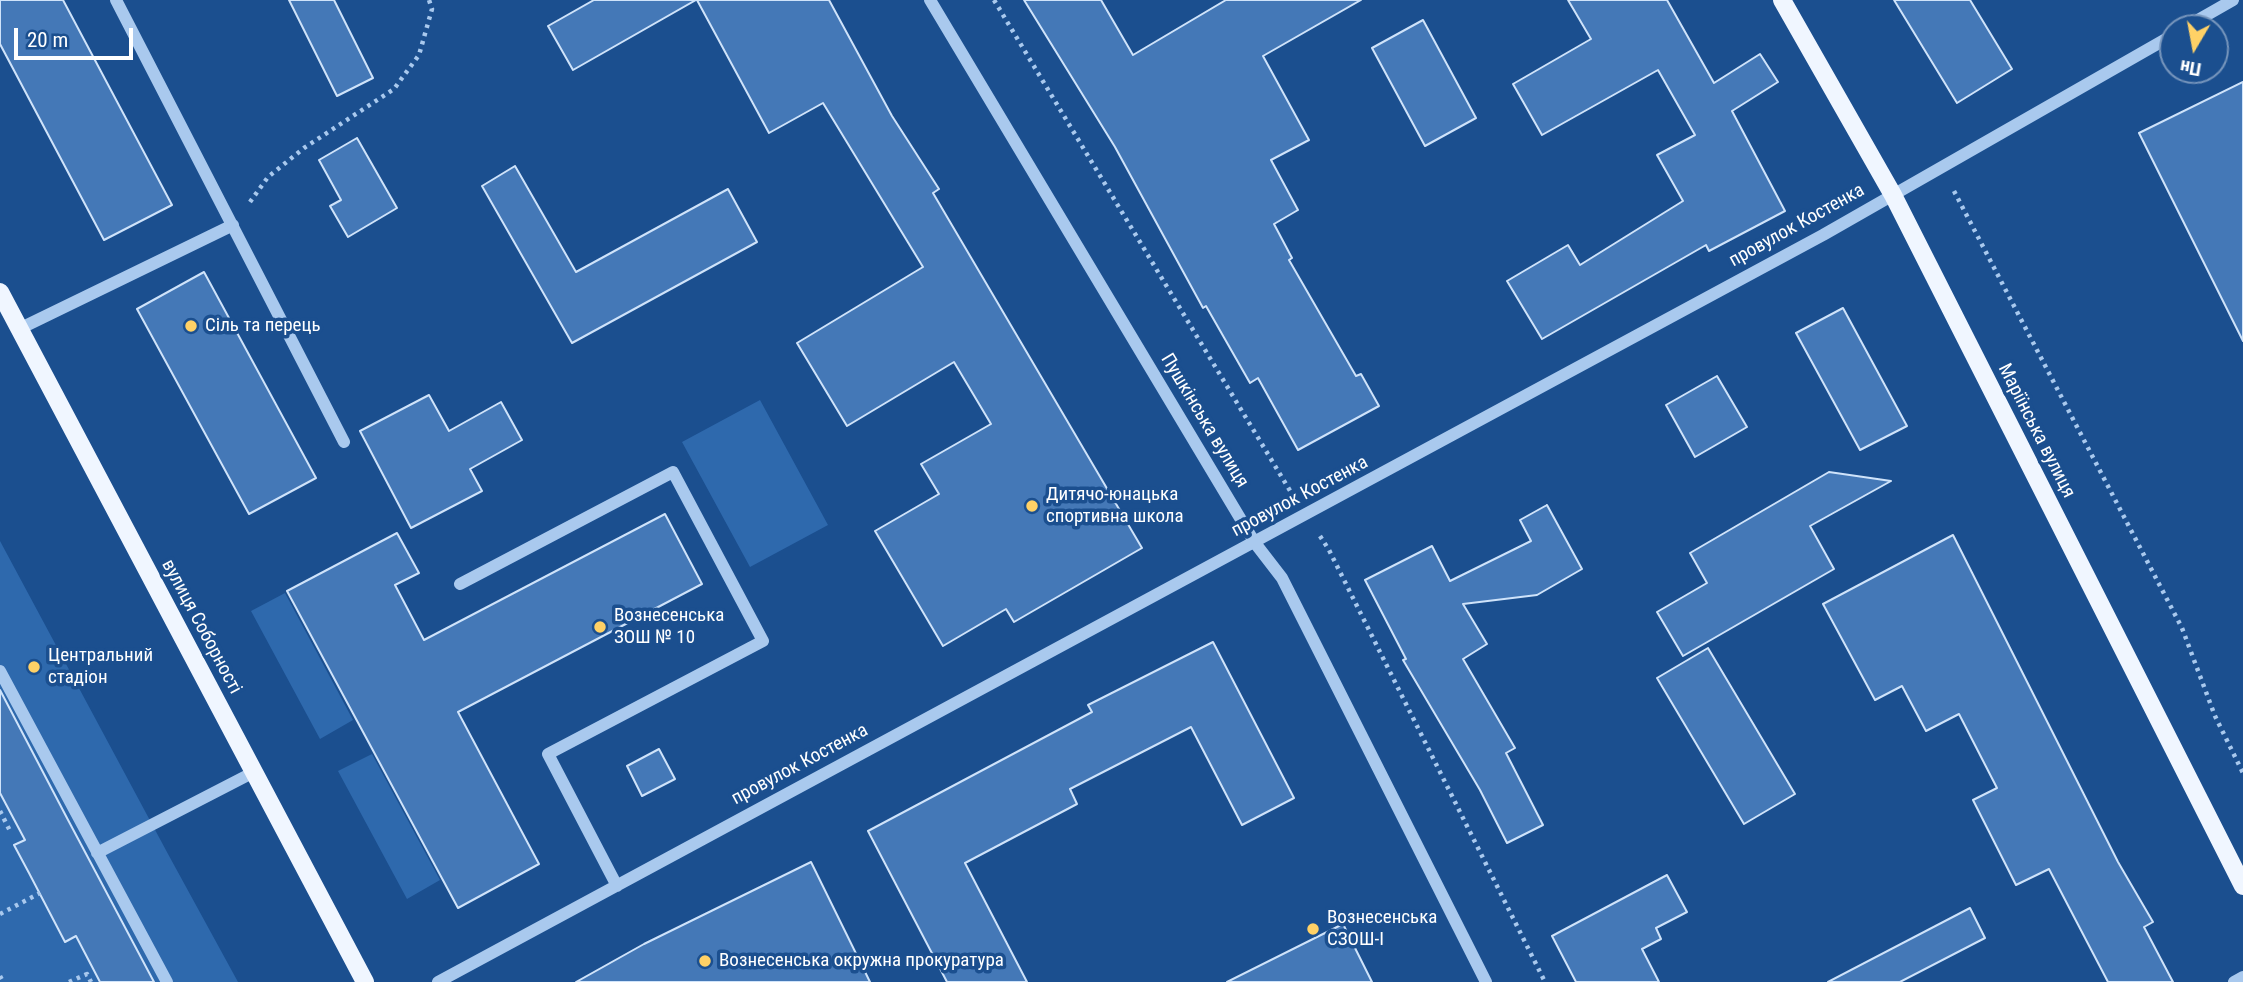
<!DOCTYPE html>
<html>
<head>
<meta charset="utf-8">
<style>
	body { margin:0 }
	#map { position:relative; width:2243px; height:982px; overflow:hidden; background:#1b4f8f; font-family:"Roboto Condensed",sans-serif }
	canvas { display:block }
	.north { position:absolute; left:2159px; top:14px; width:70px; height:70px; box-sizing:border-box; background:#1b4f8f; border:2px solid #7695bc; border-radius:50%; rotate:190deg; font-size:19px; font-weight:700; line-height:28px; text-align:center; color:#fff }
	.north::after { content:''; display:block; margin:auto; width:24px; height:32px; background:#ffd166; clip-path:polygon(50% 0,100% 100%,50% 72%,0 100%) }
	.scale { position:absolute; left:14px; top:28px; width:119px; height:32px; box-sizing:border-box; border:4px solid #fff; border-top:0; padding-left:9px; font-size:21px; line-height:24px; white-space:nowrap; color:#fff; -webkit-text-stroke:5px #1b4f8f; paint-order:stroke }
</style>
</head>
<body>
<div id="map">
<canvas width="2243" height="982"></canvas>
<div class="north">Пн</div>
<div class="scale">20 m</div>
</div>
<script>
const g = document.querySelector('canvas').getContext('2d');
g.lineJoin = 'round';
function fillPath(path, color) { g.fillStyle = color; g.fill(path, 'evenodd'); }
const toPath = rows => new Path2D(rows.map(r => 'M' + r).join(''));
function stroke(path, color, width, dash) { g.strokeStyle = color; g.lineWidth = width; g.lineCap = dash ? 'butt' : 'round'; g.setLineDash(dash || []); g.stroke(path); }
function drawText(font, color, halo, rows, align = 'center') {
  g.font = font + ' "Roboto Condensed",sans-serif'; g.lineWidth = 7; g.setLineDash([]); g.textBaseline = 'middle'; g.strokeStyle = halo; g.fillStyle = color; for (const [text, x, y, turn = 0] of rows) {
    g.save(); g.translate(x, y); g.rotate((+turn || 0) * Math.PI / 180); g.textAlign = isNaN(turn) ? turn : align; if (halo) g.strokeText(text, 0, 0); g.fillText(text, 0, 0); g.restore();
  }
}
const green = toPath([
	[760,400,828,525,750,567,682,442],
	[0,541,168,854,238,982,0,982],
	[285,593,353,720,320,739,251,611],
	[372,754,440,880,407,899,338,771]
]);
const building = toPath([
	[0,0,63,0,172,205,104,240,0,44,0,0],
	[289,0,334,0,373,78,337,96,289,0],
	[594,0,696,0,573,70,548,26,594,0],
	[697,0,829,0,892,116,939,189,933,193,1142,548,1014,622,1006,609,943,646,875,531,939,494,921,464,991,424,954,362,847,426,797,343,923,267,823,103,769,133,697,0],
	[1024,0,1101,0,1133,55,1226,0,1361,0,1263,56,1309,140,1271,160,1298,210,1274,224,1292,258,1289,260,1356,376,1361,374,1379,406,1298,450,1258,378,1250,383,1206,306,1203,308,1115,147,1024,0],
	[1568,0,1667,0,1714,83,1760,54,1778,82,1732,111,1785,211,1709,251,1706,245,1542,339,1507,281,1568,245,1580,265,1683,201,1657,155,1695,135,1658,70,1542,135,1513,84,1591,39,1568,0],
	[1894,0,1970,0,2012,69,1957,103,1894,0],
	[1423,20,1476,118,1425,146,1372,48,1423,20],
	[2243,82,2243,341,2139,133,2243,82],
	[357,138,397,208,348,237,330,206,341,200,319,160,357,138],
	[515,166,576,272,728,189,757,242,572,343,482,186,515,166],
	[204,272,316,478,249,514,137,309,204,272],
	[1843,308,1907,426,1860,450,1796,333,1843,308],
	[1717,376,1747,427,1695,457,1666,405,1717,376],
	[429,395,449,431,501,402,522,440,470,469,482,491,411,528,360,431,429,395],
	[1829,472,1891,481,1810,526,1834,569,1683,656,1657,612,1707,583,1690,553,1829,472],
	[1547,505,1582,569,1537,595,1463,604,1487,644,1463,659,1515,748,1506,753,1543,825,1507,843,1480,790,1403,660,1406,659,1365,580,1432,546,1450,581,1531,541,1520,520,1547,505],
	[665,514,702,584,458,712,539,864,458,908,287,591,397,533,419,573,395,585,424,640,665,514],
	[1953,535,2118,862,2153,922,2144,927,2173,982,2108,982,2049,869,2016,885,1973,800,1997,788,1959,714,1926,731,1902,686,1875,700,1823,604,1953,535],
	[1213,642,1294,798,1242,825,1191,727,1070,789,1077,804,965,863,1027,982,947,982,868,831,1092,712,1088,705,1213,642],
	[1708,648,1795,794,1744,824,1657,678,1708,648],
	[0,690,67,818,154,982,100,982,76,936,65,942,29,873,14,845,25,840,0,793,0,690],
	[659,749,675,779,642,796,627,766,659,749],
	[811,862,870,982,576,982,644,944,811,862],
	[1667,875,1687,912,1656,928,1661,939,1642,949,1659,982,1576,982,1552,936,1667,875],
	[1970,908,1985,938,1900,982,1828,982,1970,908],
	[1343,924,1372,982,1227,982,1343,924]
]);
const path = toPath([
	[994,0,1292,494],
	[1954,191,2182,628,2215,716,2243,773],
	[250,202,268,177,304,148,394,89,419,55,432,9,429,0],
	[1320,536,1329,550,1545,982],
	[0,811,11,833],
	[0,914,40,893],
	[0,976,3,982],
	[69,982,87,974,91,982]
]);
const minor = toPath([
	[116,0,344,442],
	[930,0,1255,543,1282,578,1486,982],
	[2184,28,2233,0],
	[19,329,233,225],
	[460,584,673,472,763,641,548,754,617,886],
	[0,671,167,982],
	[97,853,254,772],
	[438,982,1823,235,2173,35],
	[2234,982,2243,977]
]);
const major = toPath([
	[1782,0,1893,195,2243,886],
	[0,292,365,982]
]);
const markers = [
	[191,326,7,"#ffd166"],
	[1032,506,7,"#ffd166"],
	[600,627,7,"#ffd166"],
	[34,667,7,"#ffd166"],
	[1313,929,7,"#ffd166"],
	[705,961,7,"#ffd166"]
];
const streetNames = [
	["провулок Костенка",1797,226,-29],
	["Пушкінська вулиця",1204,421,59],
	["Маріїнська вулиця",2036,431,63],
	["провулок Костенка",1300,497,-28],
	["вулиця Соборності",201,627,62],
	["провулок Костенка",800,765,-28]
];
const poiNames = [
	["Сіль та перець",205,326],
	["Дитячо-юнацька",1046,495],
	["спортивна школа",1046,517],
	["Вознесенська",614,616],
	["ЗОШ № 10",614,638],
	["Центральний",48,656],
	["стадіон",48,678],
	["Вознесенська",1327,918],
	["СЗОШ-І",1327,940],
	["Вознесенська окружна прокуратура",719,961]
];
fillPath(green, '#2e69ad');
fillPath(building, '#4478b7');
stroke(building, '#cfe3fa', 2);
stroke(path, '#a9c9ee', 4.5, [3.5, 5]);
stroke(minor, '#a9c9ee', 12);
stroke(major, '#f0f6ff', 18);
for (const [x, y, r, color] of markers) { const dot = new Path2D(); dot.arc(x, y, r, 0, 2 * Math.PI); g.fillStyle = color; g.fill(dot); stroke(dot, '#1b4f8f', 2.5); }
drawText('19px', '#fff', '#1b4f8f', streetNames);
drawText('19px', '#fff', '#1b4f8f', poiNames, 'left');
</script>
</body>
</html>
